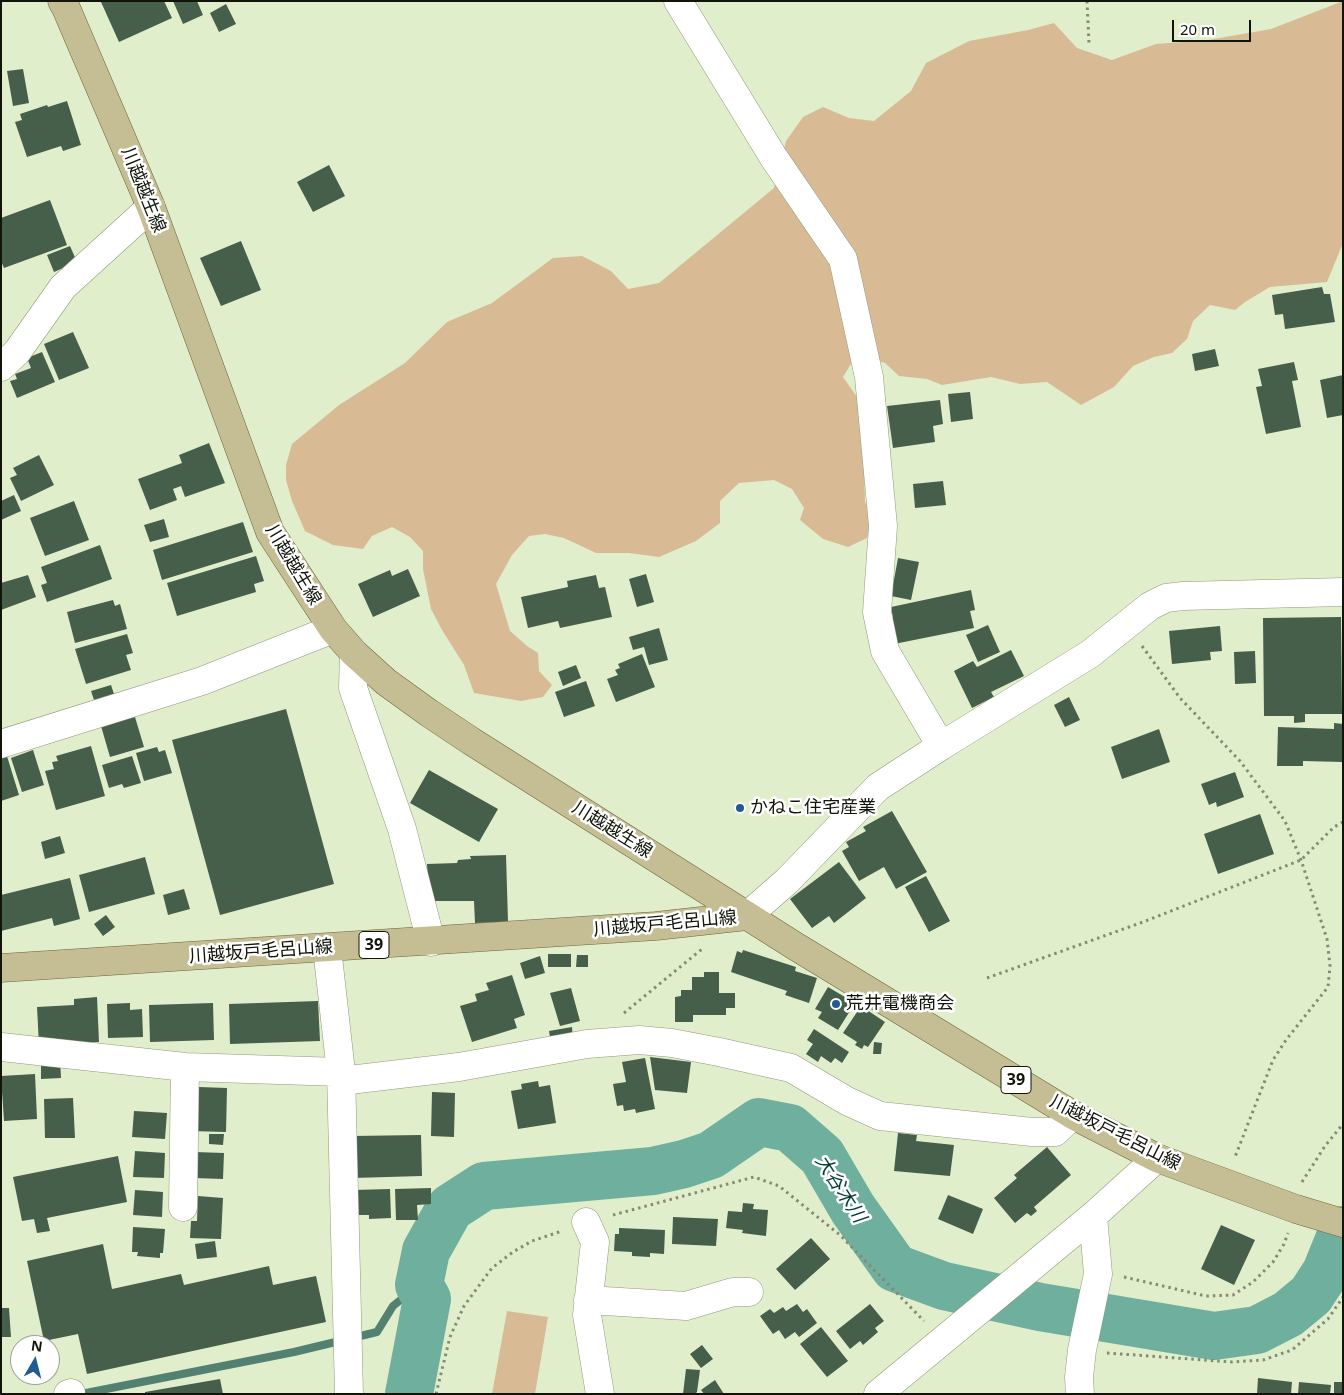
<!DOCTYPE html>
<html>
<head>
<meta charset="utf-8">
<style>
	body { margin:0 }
	#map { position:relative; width:1344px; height:1395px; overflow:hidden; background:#e1eecc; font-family:"Noto Sans",sans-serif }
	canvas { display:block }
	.frame { position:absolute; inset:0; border:2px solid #111509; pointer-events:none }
	.north { position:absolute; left:10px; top:1335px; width:50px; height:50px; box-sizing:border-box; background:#fff; border:1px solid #a0a19d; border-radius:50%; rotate:8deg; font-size:14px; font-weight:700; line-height:20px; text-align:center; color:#111509 }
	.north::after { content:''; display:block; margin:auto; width:18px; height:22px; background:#205b92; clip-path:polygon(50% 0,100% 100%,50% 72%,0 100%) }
	.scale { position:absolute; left:1172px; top:20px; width:79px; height:22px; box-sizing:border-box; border:2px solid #111509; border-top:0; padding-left:6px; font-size:15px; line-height:18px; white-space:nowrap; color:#111509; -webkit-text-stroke:4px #fff; paint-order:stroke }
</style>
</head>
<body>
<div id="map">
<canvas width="1344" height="1395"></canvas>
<div class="frame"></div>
<div class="north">N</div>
<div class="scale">20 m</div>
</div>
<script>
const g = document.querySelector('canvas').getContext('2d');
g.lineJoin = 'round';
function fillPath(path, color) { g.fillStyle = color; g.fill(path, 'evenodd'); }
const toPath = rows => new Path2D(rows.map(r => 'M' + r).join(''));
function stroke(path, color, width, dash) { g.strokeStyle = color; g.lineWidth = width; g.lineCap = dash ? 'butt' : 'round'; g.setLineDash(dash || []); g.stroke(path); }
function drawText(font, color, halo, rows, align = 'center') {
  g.font = font + ' "Noto Sans","Noto Sans JP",sans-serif'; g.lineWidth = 5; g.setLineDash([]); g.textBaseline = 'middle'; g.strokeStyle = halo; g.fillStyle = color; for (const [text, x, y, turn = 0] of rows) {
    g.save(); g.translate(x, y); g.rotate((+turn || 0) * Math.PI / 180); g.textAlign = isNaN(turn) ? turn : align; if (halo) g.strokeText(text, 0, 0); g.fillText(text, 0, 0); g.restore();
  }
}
const green = toPath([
	[1343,1,1343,243,1327,282,1270,287,1245,302,1235,310,1210,305,1193,321,1187,339,1172,353,1154,357,1133,366,1114,387,1081,405,1047,382,1020,384,991,377,942,385,927,379,899,376,885,363,857,354,843,377,862,404,865,502,873,519,867,538,848,547,823,539,800,520,804,508,792,489,774,480,739,483,720,501,720,523,696,541,659,557,629,553,596,553,564,538,545,534,529,536,512,555,496,584,510,631,527,646,538,653,539,671,552,685,543,697,521,701,474,693,464,665,442,630,431,609,423,569,423,551,410,537,392,527,372,536,363,549,333,545,305,531,292,501,286,480,286,465,292,444,339,405,405,363,447,322,492,303,553,258,582,256,611,271,628,289,659,283,774,188,786,141,803,117,823,107,849,118,874,121,911,91,926,63,969,41,1028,30,1054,23,1077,48,1112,60,1156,44,1208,40,1271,29],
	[507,1311,548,1317,535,1394,492,1394]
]);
const stream = toPath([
	[81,1394,294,1352,377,1332,393,1306,419,1285]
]);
const river = toPath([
	[409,1394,427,1299,419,1285,426,1251,450,1208,484,1186,653,1171,684,1164,711,1155,759,1122,790,1128,822,1156,853,1209,895,1268,944,1286,1040,1307,1214,1336,1257,1330,1288,1314,1311,1295,1326,1272,1343,1230]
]);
const building = toPath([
	[103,1,164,1,172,18,119,42,101,2],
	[173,1,197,1,203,15,183,24],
	[226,4,236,24,219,32,210,13],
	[23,69,29,103,13,106,7,71],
	[67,101,81,145,63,151,61,146,27,157,15,122,22,120,20,114,47,105,48,107],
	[329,165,345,196,313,212,297,182],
	[50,200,67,245,4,268,1,261,1,218],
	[241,241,261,290,221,306,200,258],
	[70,246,77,262,54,272,47,255],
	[1322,287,1324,294,1330,294,1335,322,1285,329,1283,314,1275,315,1272,295],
	[73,332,89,368,59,380,44,344],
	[1215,349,1219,366,1195,371,1192,354],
	[42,352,55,382,17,398,10,381,17,379,15,374,31,368,27,358],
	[1294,362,1298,380,1292,381,1301,427,1266,434,1256,387,1262,386,1258,369],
	[1343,375,1343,415,1327,418,1320,380],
	[970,392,973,419,951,422,948,394],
	[940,400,943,424,933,426,935,442,893,448,887,406],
	[209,443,225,483,185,497,181,486,173,489,177,500,150,510,138,479,182,463,179,455],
	[39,455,54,485,21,501,10,478,17,475,13,468],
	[943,481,946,505,915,508,913,484],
	[14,495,21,511,1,520,1,501],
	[74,501,89,540,45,556,30,518],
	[164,519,169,537,150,542,144,525],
	[243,522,253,552,162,580,153,550],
	[100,545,112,579,47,602,41,585,47,583,41,567],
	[256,556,264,581,254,584,256,592,177,616,167,583],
	[898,558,919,562,911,600,891,596],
	[408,569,420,596,373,617,358,584,390,570,392,576],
	[646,574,654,602,637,607,629,579],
	[28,575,36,597,1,610,1,583],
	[596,575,599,588,605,587,612,617,560,628,558,621,528,628,521,597,568,587,567,581],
	[971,590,975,610,970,611,974,628,894,644,889,619,893,618,891,607],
	[113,600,115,606,120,604,127,629,75,643,67,612],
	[1341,617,1342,714,1305,714,1305,722,1294,723,1294,716,1264,716,1263,618],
	[988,625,1000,652,978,662,966,635],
	[1220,626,1222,651,1210,652,1211,660,1172,664,1169,631],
	[659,628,668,660,649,665,644,647,633,650,629,637],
	[127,634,133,653,126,655,131,670,86,684,75,649],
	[1011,650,1024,676,991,692,994,697,972,708,954,671,973,661,977,667],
	[1255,651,1256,683,1235,684,1234,652],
	[642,654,655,687,616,702,607,679,618,675,615,670,620,668,618,664],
	[576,665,581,678,563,686,558,672],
	[586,681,595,706,564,717,555,692],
	[111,685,116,700,96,706,91,691],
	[1069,697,1080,720,1065,727,1054,705],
	[286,709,334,884,220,915,172,740],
	[135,717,144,747,110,757,101,726],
	[1334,723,1343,724,1343,762,1303,761,1303,766,1277,766,1278,727,1334,729],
	[1159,729,1170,762,1122,779,1111,747],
	[91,746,105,796,56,810,45,771,54,769,52,762,58,761,56,756],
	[157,747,159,752,165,750,172,773,144,781,136,753],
	[33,750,44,785,22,792,11,758],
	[6,753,19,795,1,801,1,755],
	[132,756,141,783,124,788,122,784,109,788,102,765],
	[429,770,498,809,479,842,410,803],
	[1235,772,1244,797,1217,807,1216,802,1209,805,1201,784],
	[892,811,927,872,896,889,884,867,859,881,842,851,849,847,846,842,866,831,863,827],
	[1260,814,1274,854,1218,874,1204,834],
	[60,836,65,853,45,859,41,842],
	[506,855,508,922,475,923,474,901,429,901,427,864,457,863,458,860,471,859,470,856],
	[145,857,155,894,89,912,79,875],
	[839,862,866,898,834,923,829,916,812,928,790,899],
	[926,876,950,921,929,932,905,887],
	[70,878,80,919,54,926,52,918,1,931,1,895],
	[184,889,190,909,168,915,163,895],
	[106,915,115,927,103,936,94,924],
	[743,950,796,967,795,971,817,978,809,1003,785,995,787,991,731,972,737,951,742,953],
	[548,954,571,954,571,967,548,967],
	[577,955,588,955,588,967,576,967],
	[540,956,545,973,525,979,520,963],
	[704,972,719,972,719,993,735,993,735,1008,726,1008,726,1015,693,1015,693,1022,675,1022,675,997,681,996,681,990,692,990,692,977,704,977],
	[512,975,525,1015,514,1019,517,1028,472,1042,460,1006,477,1001,475,994,489,990,486,983],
	[828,987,855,1003,838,1030,818,1018,822,1012,815,1009],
	[571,988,580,1021,560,1026,550,993],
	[97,997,99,1042,39,1045,37,1007,74,1005,74,999],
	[318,1001,320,1041,230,1044,229,1004],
	[130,1003,130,1010,142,1009,143,1037,108,1038,107,1004],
	[213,1003,214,1040,150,1042,149,1005],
	[861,1006,885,1022,868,1047,864,1045,862,1049,855,1045,857,1042,843,1033],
	[572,1027,573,1040,551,1043,549,1031],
	[814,1029,849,1052,842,1063,835,1058,831,1063,821,1056,818,1062,806,1054,813,1044,807,1040],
	[874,1042,882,1043,881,1054,873,1054],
	[650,1057,691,1062,687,1093,655,1090],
	[645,1058,655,1109,636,1113,635,1109,624,1111,623,1105,617,1106,613,1084,626,1082,622,1062],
	[60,1059,61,1078,41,1079,41,1060],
	[35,1074,37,1119,4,1121,1,1076],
	[538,1081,539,1087,550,1085,556,1123,518,1129,511,1091,522,1089,521,1084],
	[199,1087,227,1088,226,1132,190,1131,191,1093,199,1093],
	[432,1092,455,1093,454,1137,431,1136],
	[73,1098,75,1138,45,1138,44,1099],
	[134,1111,167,1113,165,1139,132,1137],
	[898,1133,917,1135,916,1141,954,1145,950,1176,894,1171],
	[209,1134,224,1134,223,1145,209,1144],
	[421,1135,422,1176,353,1178,352,1136],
	[1047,1147,1071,1175,1034,1207,1037,1211,1031,1216,1027,1213,1015,1223,994,1198,1017,1178,1014,1175],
	[135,1151,165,1153,164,1178,133,1177],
	[195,1152,224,1153,223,1179,194,1178],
	[118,1156,127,1202,47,1218,50,1231,37,1233,34,1219,22,1221,13,1177],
	[431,1188,431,1204,417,1205,418,1220,396,1220,395,1189],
	[390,1189,391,1218,369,1219,369,1215,354,1215,353,1190],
	[135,1190,163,1192,162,1217,133,1215],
	[948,1195,983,1209,973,1234,938,1219],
	[198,1196,223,1198,221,1239,190,1238,191,1221,197,1221],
	[743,1203,754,1204,753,1209,768,1210,766,1236,742,1233,743,1230,726,1228,728,1211,742,1212],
	[673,1217,718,1219,716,1246,672,1244],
	[1221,1225,1255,1240,1234,1285,1201,1269],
	[133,1227,165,1229,163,1253,160,1253,160,1258,137,1256,138,1252,132,1252],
	[619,1228,665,1230,664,1254,650,1253,650,1257,632,1256,632,1252,614,1251,615,1234,619,1234],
	[811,1238,830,1259,795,1290,776,1269],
	[215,1241,217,1257,197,1259,195,1244],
	[103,1244,112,1289,181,1274,184,1285,269,1266,273,1285,316,1276,326,1322,87,1374,78,1334,44,1341,27,1261],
	[797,1304,803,1312,807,1309,817,1323,799,1337,795,1332,785,1339,779,1330,773,1334,760,1316,770,1309,774,1313,783,1307,786,1311],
	[870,1304,884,1321,875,1328,878,1332,863,1345,860,1341,850,1349,836,1331],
	[1,1308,9,1308,11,1337,1,1337],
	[821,1327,848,1361,827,1377,800,1344],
	[702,1345,713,1359,701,1368,690,1354],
	[686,1369,700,1370,697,1392,695,1394,683,1394],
	[1258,1378,1292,1382,1291,1394,1257,1394],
	[220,1379,223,1394,145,1394,145,1392],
	[715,1380,724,1394,704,1394,701,1390],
	[1299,1382,1331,1385,1330,1394,1298,1394],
	[1334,1382,1343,1382,1343,1394,1334,1394]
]);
const path = toPath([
	[1087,1,1089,43],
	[1142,646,1180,698,1240,761,1285,821,1301,860,1327,939,1330,966,1328,987,1286,1040,1273,1060,1235,1157],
	[987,978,1143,922,1301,860,1334,827,1343,822],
	[624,1013,702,949],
	[1302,1182,1325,1146,1343,1124],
	[613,1215,754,1177,779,1186,840,1235,924,1321],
	[1124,1277,1206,1296,1233,1295,1253,1282,1273,1262,1284,1244,1288,1233],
	[1107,1353,1232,1362,1263,1360,1292,1350,1328,1319,1343,1297],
	[436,1394,450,1337,464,1306,492,1268,513,1252,532,1241,562,1231]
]);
const minor = toPath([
	[678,1,774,158,843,259,869,377,883,526,877,612,885,651,941,746],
	[1,367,17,352,63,287,151,207],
	[354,653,353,688,402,829,431,942],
	[1,744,202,681,333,629],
	[747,916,787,881,878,787,941,746,1090,654,1150,606,1166,598,1183,596,1343,592],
	[327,948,341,1072,349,1394],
	[1,1047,185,1067,341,1072],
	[341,1081,459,1067,587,1044,639,1040,672,1043,719,1052,791,1068,847,1101,880,1116,1032,1132,1055,1132,1073,1115],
	[183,1207,185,1067],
	[586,1222,595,1242,587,1315,600,1394],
	[588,1300,686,1306,733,1292,749,1292],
	[68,1394,71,1393],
	[878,1394,1093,1216,1157,1158],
	[1080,1394,1079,1377,1082,1350,1098,1274,1093,1216]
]);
const major = toPath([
	[62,1,66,8,151,207,270,532,333,629,354,653,386,682,429,713,471,741,795,946,1073,1115,1157,1158,1296,1209,1343,1223],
	[1,968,656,926,747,916]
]);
const markers = [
	[740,808,5,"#205b92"],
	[836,1004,5,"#205b92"]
];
const shields = [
	[374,945,30],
	[1016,1080,30]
];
const shieldNames = [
	["39",374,945],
	["39",1016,1080]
];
const streetNames = [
	["川越越生線",143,190,68],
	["川越越生線",293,565,59],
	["川越越生線",612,830,32],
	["川越坂戸毛呂山線",665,924,-5],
	["川越坂戸毛呂山線",261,952,-4],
	["川越坂戸毛呂山線",1115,1133,27]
];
const poiNames = [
	["かねこ住宅産業",750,808],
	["荒井電機商会",846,1004]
];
const waterNames = [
	["大谷木川",840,1189,57]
];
fillPath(green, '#d8bb94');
stroke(stream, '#538171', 8);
stroke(river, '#6faf9d', 48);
fillPath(building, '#455f4a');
stroke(minor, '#8e9a7a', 29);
stroke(major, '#6d6635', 29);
stroke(path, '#828b73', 3, [2.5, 4]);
stroke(minor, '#fff', 28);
stroke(major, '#c5bd94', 28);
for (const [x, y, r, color] of markers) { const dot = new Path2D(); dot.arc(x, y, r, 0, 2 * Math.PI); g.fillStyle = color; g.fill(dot); stroke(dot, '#fff', 2); }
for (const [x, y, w] of shields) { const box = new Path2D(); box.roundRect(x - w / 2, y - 13.5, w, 27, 4); g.fillStyle = '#fff'; g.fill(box); stroke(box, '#111509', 1); }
drawText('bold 16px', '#111509', null, shieldNames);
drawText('18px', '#111509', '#fff', streetNames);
drawText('18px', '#111509', '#fff', poiNames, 'left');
drawText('italic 19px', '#013d31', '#fff', waterNames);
</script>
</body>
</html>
